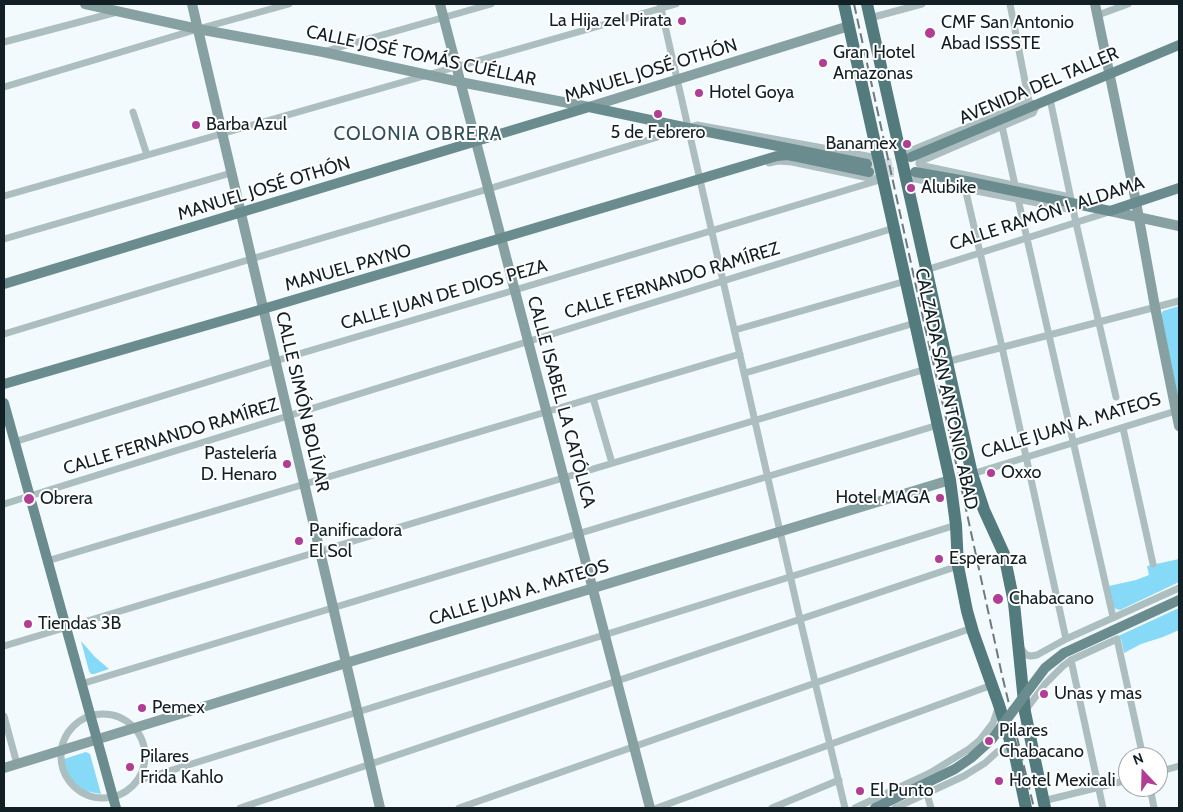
<!DOCTYPE html>
<html>
<head>
<meta charset="utf-8">
<style>
	body { margin:0 }
	#map { position:relative; width:1183px; height:812px; overflow:hidden; background:#f3fafd; font-family:Cabin,sans-serif }
	canvas { display:block }
	.frame { position:absolute; inset:0; border:5px solid #122026; pointer-events:none }
	.north { position:absolute; left:1118px; top:747px; width:50px; height:50px; box-sizing:border-box; background:#fff; border:1px solid #a0a6a8; border-radius:50%; rotate:339deg; font-size:14px; font-weight:700; line-height:20px; text-align:center; color:#122026 }
	.north::after { content:''; display:block; margin:auto; width:18px; height:22px; background:#b23d94; clip-path:polygon(50% 0,100% 100%,50% 72%,0 100%) }
</style>
</head>
<body>
<div id="map">
<canvas width="1183" height="812"></canvas>
<div class="frame"></div>
<div class="north">N</div>
</div>
<script>
const g = document.querySelector('canvas').getContext('2d');
g.lineJoin = 'round';
function fillPath(path, color) { g.fillStyle = color; g.fill(path, 'evenodd'); }
const toPath = rows => new Path2D(rows.map(r => 'M' + r).join(''));
function stroke(path, color, width, dash) { g.strokeStyle = color; g.lineWidth = width; g.lineCap = dash ? 'butt' : 'round'; g.setLineDash(dash || []); g.stroke(path); }
function drawText(font, color, halo, rows, align = 'center') {
  g.font = font + ' Cabin,sans-serif'; g.lineWidth = 4; g.setLineDash([]); g.textBaseline = 'middle'; g.strokeStyle = halo; g.fillStyle = color; for (const [text, x, y, turn = 0] of rows) {
    g.save(); g.translate(x, y); g.rotate((+turn || 0) * Math.PI / 180); g.textAlign = isNaN(turn) ? turn : align; if (halo) g.strokeText(text, 0, 0); g.fillText(text, 0, 0); g.restore();
  }
}
const green = toPath([
	[1179,306,1179,403,1161,314,1163,311],
	[1179,559,1179,582,1120,610,1116,609,1113,606,1109,586,1136,580,1149,575,1147,566],
	[1179,608,1179,630,1163,637,1141,644,1124,653,1121,639,1116,637],
	[81,641,95,657,109,669,94,674,91,674,89,671],
	[86,752,90,754,101,794,85,791,75,784,67,773,64,765,64,759]
]);
const primaryTunnel = toPath([
	[867,164,885,164,899,162,908,158],
	[869,172,911,172]
]);
const street = toPath([
	[660,4,800,619,845,808],
	[1010,4,1029,102],
	[1098,15,1128,4],
	[870,18,922,4],
	[4,42,117,12],
	[326,51,491,4],
	[4,87,198,29,289,4],
	[1050,99,1076,223,1116,397],
	[133,112,147,155],
	[1002,126,1015,185],
	[900,155,1029,102,1037,105,1033,113,919,162,919,164,924,166,1070,197],
	[769,163,778,161,792,162,869,178,879,179],
	[905,177,1073,210],
	[965,188,1002,347,1066,639],
	[4,196,676,4],
	[1018,199,1113,617],
	[4,239,231,173],
	[926,270,1109,212],
	[735,330,906,281],
	[4,334,251,259,488,189,697,125,878,158],
	[946,362,1179,301],
	[745,373,915,323],
	[593,398,612,463],
	[1123,428,1153,564],
	[14,442,275,361,515,290,883,179],
	[972,474,1179,410],
	[4,504,894,228],
	[47,561,740,354],
	[4,646,926,369],
	[1021,648,1026,655,1031,656,1037,655,1066,639,1179,588],
	[1071,660,1103,808],
	[81,684,938,425],
	[1025,711,1045,684,1063,666,1071,660,1117,639,1143,757],
	'61 756a42 42 0 1 1 84 0a42 42 0 1 1-84 0Z',
	[4,716,17,764],
	[1158,772,1179,766],
	[137,781,956,525],
	[1150,787,1154,808],
	[927,794,931,808],
	[1043,801,1128,780],
	[240,808,958,566],
	[459,808,972,628],
	[657,808,992,685],
	[772,808,839,780],
	[855,808,930,773,969,749,980,740,993,723,998,708],
	[895,808,964,776,985,763,997,752,1001,751,1008,752,1013,757]
]);
const secondary = toPath([
	[85,4,198,29,323,52,460,82,589,107,849,26],
	[192,4,380,808],
	[440,4,650,808],
	[1095,4,1136,202,1155,307,1179,426],
	[1110,211,1179,226],
	[4,768,346,663,950,480]
]);
const primary = toPath([
	[911,157,1179,45],
	[915,172,966,181,1110,211,1179,188],
	[4,284,589,107,688,128,867,164],
	[4,384,263,309,777,156,787,155,798,157,869,172],
	[4,403,116,808]
]);
const highway = toPath([
	[844,4,950,480,956,525,958,566,967,611,973,632,999,705,1016,760,1026,808],
	[867,4,972,474,984,510,1004,554,1014,603,1025,712,1045,808]
]);
const rail = toPath([
	[854,4,925,327,949,431,1002,675,1034,808]
]);
const primaryBridge = toPath([
	[875,808,955,769,971,758,992,739,1045,668,1064,653,1179,600]
]);
const markers = [
	[682,21,5,"#b23d94"],
	[930,33,6,"#b23d94"],
	[823,63,5,"#b23d94"],
	[699,93,5,"#b23d94"],
	[658,114,5,"#b23d94"],
	[196,125,5,"#b23d94"],
	[907,144,5,"#b23d94"],
	[911,188,5,"#b23d94"],
	[287,464,5,"#b23d94"],
	[991,473,5,"#b23d94"],
	[940,498,5,"#b23d94"],
	[29,499,6,"#b23d94"],
	[299,541,5,"#b23d94"],
	[939,559,5,"#b23d94"],
	[998,599,6,"#b23d94"],
	[28,624,5,"#b23d94"],
	[1044,694,5,"#b23d94"],
	[142,708,5,"#b23d94"],
	[989,741,5,"#b23d94"],
	[130,767,5,"#b23d94"],
	[999,781,5,"#b23d94"],
	[860,791,5,"#b23d94"]
];
const poiNames = [
	["La Hija zel Pirata",672,21,"right"],
	["CMF San Antonio",941,23],
	["Abad ISSSTE",941,44],
	["Gran Hotel",833,53],
	["Amazonas",833,74],
	["Hotel Goya",709,93],
	["Barba Azul",206,125],
	["5 de Febrero",658,133,"center"],
	["Banamex",897,144,"right"],
	["Alubike",921,188],
	["Pastelería",277,454,"right"],
	["D. Henaro",277,475,"right"],
	["Oxxo",1001,473],
	["Hotel MAGA",930,498,"right"],
	["Obrera",40,499],
	["Panificadora",309,531],
	["El Sol",309,552],
	["Esperanza",949,559],
	["Chabacano",1009,599],
	["Tiendas 3B",38,624],
	["Unas y mas",1054,694],
	["Pemex",152,708],
	["Pilares",999,731],
	["Chabacano",999,752],
	["Pilares",140,757],
	["Frida Kahlo",140,778],
	["Hotel Mexicali",1009,781],
	["El Punto",870,791]
];
const streetNames = [
	["CALLE JOSÉ TOMÁS CUÉLLAR",421,56,12],
	["MANUEL JOSÉ OTHÓN",651,71,-17],
	["AVENIDA DEL TALLER",1039,86,-23],
	["MANUEL JOSÉ OTHÓN",264,189,-17],
	["CALLE RAMÓN I. ALDAMA",1047,214,-18],
	["MANUEL PAYNO",348,268,-16],
	["CALLE FERNANDO RAMÍREZ",672,281,-17],
	["CALLE JUAN DE DIOS PEZA",444,295,-16],
	["CALZADA SAN ANTONIO ABAD",946,389,78],
	["CALLE SIMÓN BOLÍVAR",302,402,77],
	["CALLE ISABEL LA CATÓLICA",561,402,75],
	["CALLE JUAN A. MATEOS",1071,426,-17],
	["CALLE FERNANDO RAMÍREZ",171,437,-17],
	["CALLE JUAN A. MATEOS",519,593,-17]
];
const neighbourhoodNames = [
	["COLONIA OBRERA",418,134]
];
fillPath(green, '#86d9f7');
stroke(primaryTunnel, '#d1d9dd', 10, [10, 5]);
stroke(street, '#acbebf', 7);
stroke(secondary, '#87a1a3', 10);
stroke(primary, '#6b8c8e', 10);
stroke(highway, '#537a7d', 12);
stroke(rail, '#6e7a7e', 2, [10, 5]);
stroke(primaryBridge, '#6b8c8e', 10);
for (const [x, y, r, color] of markers) { const dot = new Path2D(); dot.arc(x, y, r, 0, 2 * Math.PI); g.fillStyle = color; g.fill(dot); stroke(dot, '#fff', 2); }
drawText('18px', '#122026', '#fff', poiNames, 'left');
drawText('18px', '#122026', '#fff', streetNames);
g.letterSpacing = '1px';
drawText('19px', '#2f505c', '#fff', neighbourhoodNames);
g.letterSpacing = '0px';
</script>
</body>
</html>
